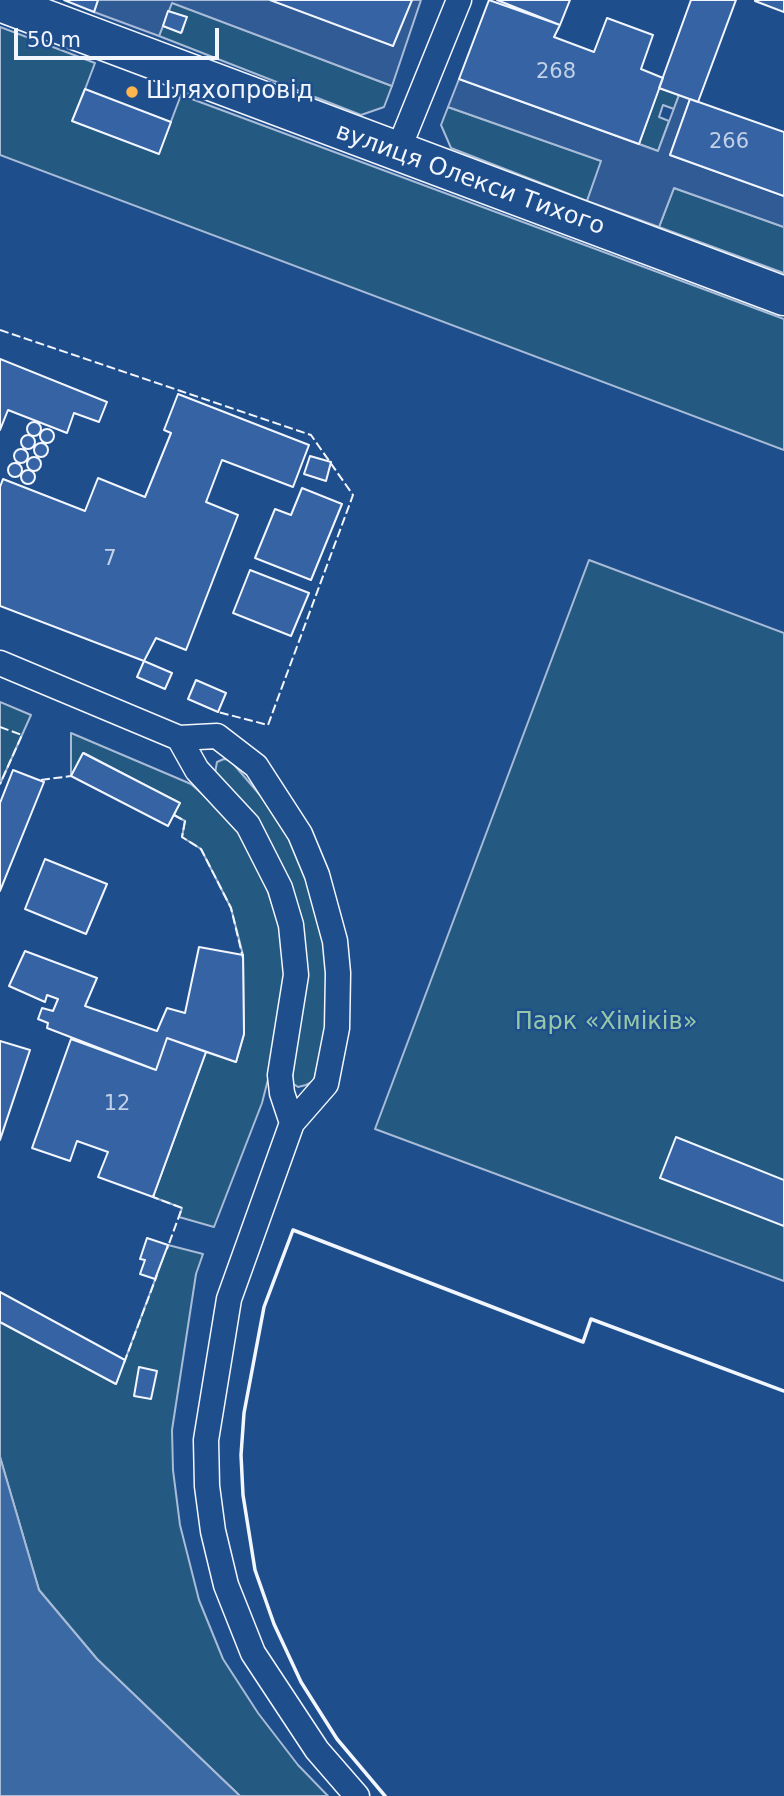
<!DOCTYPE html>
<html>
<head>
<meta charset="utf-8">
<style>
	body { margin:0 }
	#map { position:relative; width:784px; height:1796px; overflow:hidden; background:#1f4e8c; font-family:"DejaVu Sans",sans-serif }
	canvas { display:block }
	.scale { position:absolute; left:14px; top:28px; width:205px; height:32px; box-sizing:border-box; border:4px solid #f2f6ff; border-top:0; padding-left:9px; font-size:21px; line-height:24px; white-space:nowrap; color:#f2f6ff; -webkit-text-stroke:5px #1f4e8c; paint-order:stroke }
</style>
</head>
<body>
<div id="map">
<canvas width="784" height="1796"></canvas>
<div class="scale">50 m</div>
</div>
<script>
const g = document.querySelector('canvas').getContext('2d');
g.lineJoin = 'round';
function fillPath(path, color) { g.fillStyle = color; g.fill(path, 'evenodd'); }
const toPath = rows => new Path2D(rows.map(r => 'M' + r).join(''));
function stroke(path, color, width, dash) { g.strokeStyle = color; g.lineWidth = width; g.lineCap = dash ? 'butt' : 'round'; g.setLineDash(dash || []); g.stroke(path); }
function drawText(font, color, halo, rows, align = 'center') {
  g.font = font + ' "DejaVu Sans",sans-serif'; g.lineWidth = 5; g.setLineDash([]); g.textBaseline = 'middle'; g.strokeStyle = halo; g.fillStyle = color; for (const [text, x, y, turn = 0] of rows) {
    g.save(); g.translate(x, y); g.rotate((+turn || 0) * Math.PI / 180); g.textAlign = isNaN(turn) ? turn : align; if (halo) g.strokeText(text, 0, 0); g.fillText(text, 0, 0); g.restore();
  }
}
const green = toPath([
	[171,2,392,86,384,107,361,115,159,36,163,26,182,32,186,18,168,11,171,2],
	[0,27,95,63,73,121,159,153,181,95,784,319,784,450,0,155,0,27],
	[659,88,679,95,674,109,663,105,659,117,669,121,658,151,639,144,659,88],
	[448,107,602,161,587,201,451,148,441,125,448,107],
	[674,188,784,227,784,273,659,227,674,188],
	[589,560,784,633,784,1281,375,1129,589,560],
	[0,702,31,715,0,784,0,702],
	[71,733,191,784,223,812,242,832,257,859,287,949,283,1021,262,1103,214,1227,179,1217,182,1208,153,1197,206,1052,236,1062,244,1034,243,955,231,908,201,849,182,837,185,821,174,815,179,803,84,753,71,776,71,733],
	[224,759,230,760,272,809,290,838,308,879,320,918,328,972,326,1027,314,1081,306,1085,298,1087,292,1083,304,946,215,773,217,762,224,759],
	[168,1245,203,1254,196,1274,172,1430,173,1470,180,1525,199,1600,223,1659,258,1713,298,1765,328,1796,240,1796,97,1659,39,1590,0,1457,0,1322,116,1384,168,1245]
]);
const parking = toPath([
	[98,0,421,0,392,86,172,3,159,36,94,12,98,0],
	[459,79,658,151,679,95,690,99,670,155,784,196,784,227,674,188,659,227,587,201,601,161,448,107,459,79]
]);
const water = toPath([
	[0,1457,39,1590,97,1659,240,1796,0,1796,0,1457]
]);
const building = toPath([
	[64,0,98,0,94,12,64,0],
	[270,0,412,0,393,46,270,0],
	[489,0,560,25,554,37,594,52,607,18,653,35,641,69,663,78,639,144,459,79,489,0],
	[497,0,570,0,560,25,497,0],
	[691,0,736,0,698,102,659,88,691,0],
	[755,0,784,0,784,12,755,1,755,0],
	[168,11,187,17,181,33,163,26,168,11],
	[85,89,171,122,159,154,72,121,85,89],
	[690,99,784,132,784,196,670,155,690,99],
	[0,359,107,402,99,422,74,413,67,433,8,410,0,430,0,359],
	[178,394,309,445,293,487,222,460,206,502,238,515,186,650,156,638,144,661,0,606,0,487,3,479,85,511,98,478,145,497,171,433,164,430,178,394],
	'27 429a7 7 0 1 1 14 0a7 7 0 1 1-14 0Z',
	'40 436a7 7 0 1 1 14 0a7 7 0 1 1-14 0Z',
	'21 442a7 7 0 1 1 14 0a7 7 0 1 1-14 0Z',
	'34 450a7 7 0 1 1 14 0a7 7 0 1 1-14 0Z',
	'14 456a7 7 0 1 1 14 0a7 7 0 1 1-14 0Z',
	[310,456,331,462,326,481,304,474,310,456],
	'27 464a7 7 0 1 1 14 0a7 7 0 1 1-14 0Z',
	'8 470a7 7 0 1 1 14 0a7 7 0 1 1-14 0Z',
	'21 477a7 7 0 1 1 14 0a7 7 0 1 1-14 0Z',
	[302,488,342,504,311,580,255,558,275,509,291,515,302,488],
	[250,570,309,593,291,636,233,613,250,570],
	[144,661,172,673,165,689,137,677,144,661],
	[196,680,226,693,218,712,188,699,196,680],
	[83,753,180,803,168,826,71,776,83,753],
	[13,770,44,782,0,891,0,803,13,770],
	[45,859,107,884,86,934,25,909,45,859],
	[199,947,243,955,244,1034,236,1062,167,1038,156,1070,47,1028,48,1023,38,1019,42,1008,53,1011,58,999,47,995,45,1002,9,986,25,951,97,978,85,1006,157,1031,167,1008,185,1013,199,947],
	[167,1038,206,1052,153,1197,98,1177,108,1152,77,1141,70,1161,32,1148,71,1039,156,1070,167,1038],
	[0,1041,30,1050,0,1140,0,1041],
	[676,1137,784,1180,784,1226,660,1178,676,1137],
	[147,1238,168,1245,155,1279,140,1274,145,1260,140,1259,147,1238],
	[0,1292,125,1360,116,1384,0,1322,0,1292],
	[139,1367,157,1371,151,1399,134,1396,139,1367]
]);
const street = toPath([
	[397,153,459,0],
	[0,663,179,738,217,736,256,766,300,834,317,875,335,941,338,973,337,1028,326,1084,292,1123,229,1299,206,1440,207,1486,213,1531,226,1585,253,1653,317,1750,357,1796],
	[179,738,197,770,248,825,280,888,291,925,296,975,280,1075,282,1093,292,1123]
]);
const primary = toPath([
	[0,2,784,296]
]);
const fence = toPath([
	[0,330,311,435,353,495,268,725,218,712],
	[0,727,22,735,0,784],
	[41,780,71,776],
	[174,815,185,821,182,837,201,849,231,908,243,958],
	[154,1194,153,1197,182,1208,167,1249],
	[124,1363,157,1275]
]);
const wall = toPath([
	[385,1796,337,1739,301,1682,274,1624,255,1570,243,1495,241,1455,244,1413,264,1307,293,1230,583,1342,591,1319,784,1391]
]);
const markers = [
	[132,92,7,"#ffb74d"]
];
const numberNames = [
	["268",556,73],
	["266",729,143],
	["7",110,560],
	["12",117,1105]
];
const poiNames = [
	["Шляхопровід",146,92]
];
const streetNames = [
	["вулиця Олекси Тихого",470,180,20]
];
const parkNames = [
	["Парк «Хіміків»",606,1023]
];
fillPath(green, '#245a82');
stroke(green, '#a8bbd7', 2);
fillPath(parking, '#305b95');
stroke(parking, '#a8bbd7', 2);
fillPath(water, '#3b69a3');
stroke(water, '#a8bbd7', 2);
fillPath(building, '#3563a3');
stroke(building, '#f2f6ff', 2);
stroke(street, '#f2f6ff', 27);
stroke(primary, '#f2f6ff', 41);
stroke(street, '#1f4e8c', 24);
stroke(primary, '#1f4e8c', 38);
stroke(fence, '#f2f6ff', 2, [9, 3.5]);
stroke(wall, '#f2f6ff', 3.5);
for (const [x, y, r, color] of markers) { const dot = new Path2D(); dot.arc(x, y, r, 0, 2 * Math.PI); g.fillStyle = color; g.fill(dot); stroke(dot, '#1f4e8c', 2.5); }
drawText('21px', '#c3d1e8', null, numberNames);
drawText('24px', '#f2f6ff', '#1f4e8c', poiNames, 'left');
drawText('24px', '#f2f6ff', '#1f4e8c', streetNames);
drawText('24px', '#97c8a6', '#1f4e8c', parkNames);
</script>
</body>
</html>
